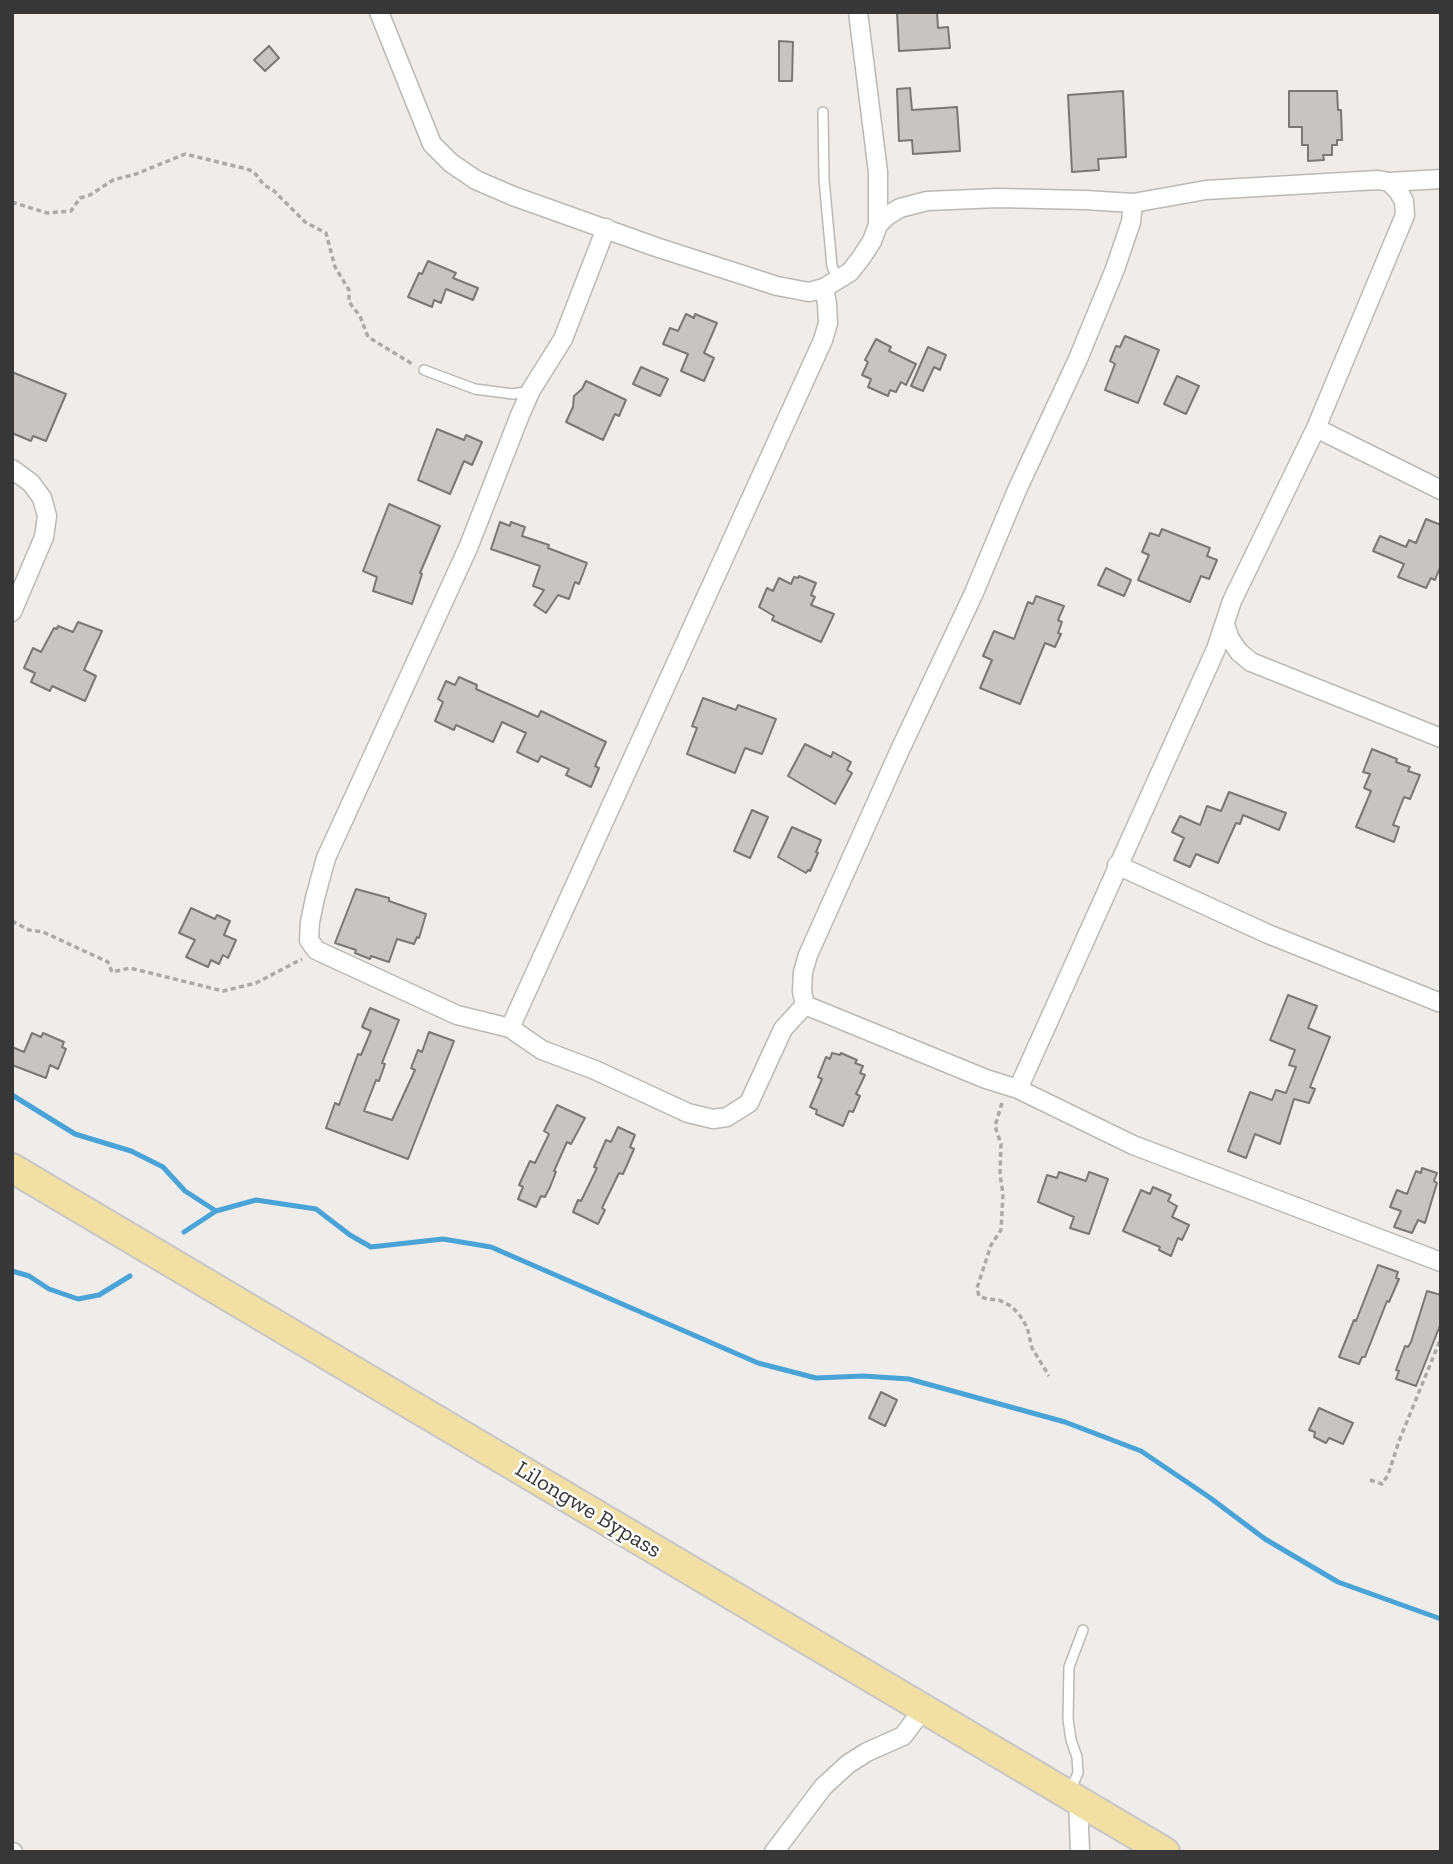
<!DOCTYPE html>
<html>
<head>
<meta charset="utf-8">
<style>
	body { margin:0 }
	#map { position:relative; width:1453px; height:1864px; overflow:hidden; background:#efecea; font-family:"Zilla Slab",serif }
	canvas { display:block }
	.frame { position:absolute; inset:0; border:14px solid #383737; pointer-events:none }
</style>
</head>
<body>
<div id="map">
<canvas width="1453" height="1864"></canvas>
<div class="frame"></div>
</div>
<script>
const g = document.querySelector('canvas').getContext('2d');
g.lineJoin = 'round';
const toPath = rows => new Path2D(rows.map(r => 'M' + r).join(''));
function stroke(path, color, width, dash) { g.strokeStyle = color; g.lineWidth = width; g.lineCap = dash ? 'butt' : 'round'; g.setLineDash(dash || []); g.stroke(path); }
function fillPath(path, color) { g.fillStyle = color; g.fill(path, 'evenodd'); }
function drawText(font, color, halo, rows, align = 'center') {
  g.font = font + ' "Zilla Slab",serif'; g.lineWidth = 5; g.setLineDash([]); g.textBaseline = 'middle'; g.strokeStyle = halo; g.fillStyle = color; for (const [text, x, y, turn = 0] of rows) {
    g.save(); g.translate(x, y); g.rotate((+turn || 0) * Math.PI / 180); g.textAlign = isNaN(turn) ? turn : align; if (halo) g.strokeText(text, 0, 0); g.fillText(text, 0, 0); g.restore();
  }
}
const stream = toPath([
	[12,1095,75,1134,131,1151,163,1167,185,1191,216,1211],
	[184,1232,216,1211,256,1200,316,1209,350,1235,371,1247,443,1239,491,1247,758,1363,816,1378,863,1376,909,1379,1065,1422,1141,1451,1209,1497,1265,1539,1338,1582,1441,1619],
	[12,1271,29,1276,49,1289,78,1299,99,1295,130,1276]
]);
const building = toPath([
	[897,12,937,12,938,28,948,27,950,48,899,51,897,12],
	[779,41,793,42,792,81,779,81,779,41],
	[269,46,279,58,265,71,254,60,269,46],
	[910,88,912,110,957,107,960,151,913,154,912,140,899,141,897,89,910,88],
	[1123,91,1126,157,1098,159,1099,170,1072,172,1068,95,1123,91],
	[1289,91,1337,91,1338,110,1341,110,1342,140,1337,140,1337,145,1332,145,1332,155,1323,155,1324,160,1308,161,1308,145,1302,145,1302,127,1289,127,1289,91],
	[428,261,456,273,453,278,478,288,473,300,446,289,441,303,434,300,432,307,408,297,419,273,422,274,428,261],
	[686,314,694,318,695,314,717,323,704,353,714,358,704,381,681,371,688,354,663,344,670,328,678,331,686,314],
	[1125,336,1159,350,1138,403,1105,390,1115,364,1110,361,1116,346,1120,347,1125,336],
	[876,339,891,347,889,351,916,364,906,385,901,382,896,392,890,390,888,396,868,387,871,379,862,375,868,362,865,360,876,339],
	[928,347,946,355,940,370,934,367,923,391,911,386,928,347],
	[641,367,668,379,660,396,633,384,641,367],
	[12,372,66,394,46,441,33,436,31,441,12,433,12,372],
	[1177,376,1199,386,1186,414,1164,404,1177,376],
	[586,381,626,400,619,416,615,414,603,440,566,422,573,407,574,396,582,389,586,381],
	[437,429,464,440,466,435,482,442,472,465,464,461,450,494,418,480,437,429],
	[389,504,440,526,420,573,422,574,412,604,373,591,377,577,363,571,389,504],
	[1426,519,1441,525,1441,565,1435,580,1431,578,1426,588,1398,577,1404,564,1373,551,1380,536,1406,547,1409,540,1416,543,1426,519],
	[500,522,510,526,511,522,525,527,522,536,549,545,548,548,587,563,579,584,575,582,569,599,558,595,546,613,534,605,544,590,533,586,540,566,491,549,500,522],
	[1162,529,1210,548,1207,556,1217,560,1209,579,1201,576,1190,602,1138,580,1149,555,1142,552,1150,533,1159,536,1162,529],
	[1106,568,1131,580,1124,596,1098,585,1106,568],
	[799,576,816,583,811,595,815,597,811,605,834,614,821,642,772,620,774,616,759,607,767,588,773,591,779,578,791,584,794,577,798,578,799,576],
	[1036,596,1064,606,1058,620,1062,622,1058,633,1061,634,1055,647,1045,643,1020,704,980,688,992,660,983,656,994,631,1014,639,1028,602,1033,604,1036,596],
	[78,622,102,631,84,670,96,676,85,701,52,686,50,691,31,682,35,673,24,668,33,648,41,652,54,628,57,629,58,626,73,632,78,622],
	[459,677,477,685,476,689,538,717,541,711,606,742,595,766,599,768,591,787,566,775,569,769,541,756,538,762,517,752,526,733,502,722,493,742,456,725,454,730,435,721,443,702,438,699,446,681,455,685,459,677],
	[703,698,736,710,738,705,776,719,762,754,745,748,735,773,687,754,697,728,692,726,703,698],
	[805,744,831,757,833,752,851,762,847,770,852,773,835,804,788,776,805,744],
	[1372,749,1397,759,1396,762,1410,767,1408,771,1420,775,1410,799,1404,797,1393,825,1399,827,1394,842,1356,827,1371,791,1364,788,1370,774,1363,772,1372,749],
	[1229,792,1286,813,1279,830,1243,815,1240,824,1236,823,1218,863,1196,854,1190,867,1174,860,1184,838,1172,832,1180,816,1200,825,1207,806,1221,811,1229,792],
	[752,810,768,817,750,858,734,851,752,810],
	[792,827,821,840,816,852,818,853,810,871,808,870,806,873,778,857,792,827],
	[356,889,389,898,389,901,426,914,419,938,417,937,414,944,397,939,389,962,371,956,370,959,355,953,356,950,335,943,356,889],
	[191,908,215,919,217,915,230,921,224,935,236,940,228,958,223,955,219,964,211,960,208,967,186,957,195,940,179,933,191,908],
	[1288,995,1317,1006,1308,1028,1330,1037,1310,1087,1315,1089,1309,1103,1294,1099,1280,1144,1255,1134,1246,1158,1228,1151,1250,1092,1272,1100,1276,1090,1286,1093,1296,1067,1289,1065,1295,1050,1270,1040,1288,995],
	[370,1008,399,1020,382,1063,385,1064,379,1081,376,1080,364,1111,392,1120,415,1070,411,1068,418,1050,422,1052,429,1032,454,1041,408,1159,326,1128,335,1103,339,1105,358,1054,361,1055,371,1031,362,1027,370,1008],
	[32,1033,41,1037,43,1033,64,1042,62,1047,66,1049,58,1069,50,1065,46,1078,12,1065,12,1047,24,1052,32,1033],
	[832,1053,840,1055,841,1053,857,1060,855,1063,863,1066,860,1073,865,1075,856,1094,860,1096,853,1112,849,1111,843,1126,816,1114,817,1110,810,1107,822,1079,818,1077,826,1057,830,1059,832,1053],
	[557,1105,585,1118,571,1144,567,1142,554,1171,556,1172,550,1187,545,1197,541,1196,536,1207,518,1199,523,1187,519,1185,530,1161,535,1163,549,1134,544,1131,557,1105],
	[618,1127,635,1135,630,1147,634,1149,623,1174,619,1173,602,1208,605,1210,598,1224,573,1212,578,1200,581,1201,597,1168,594,1167,606,1140,611,1142,618,1127],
	[1422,1168,1437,1173,1434,1181,1437,1183,1425,1223,1418,1220,1412,1233,1394,1227,1401,1211,1390,1207,1397,1190,1407,1194,1416,1171,1421,1173,1422,1168],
	[1059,1172,1086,1181,1089,1172,1108,1179,1089,1234,1070,1228,1074,1217,1038,1202,1047,1175,1057,1178,1059,1172],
	[1153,1187,1171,1195,1168,1201,1177,1206,1172,1217,1189,1225,1182,1240,1178,1238,1171,1256,1159,1250,1160,1247,1123,1231,1141,1190,1150,1194,1153,1187],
	[1378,1265,1398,1272,1396,1278,1399,1279,1389,1302,1387,1301,1365,1357,1362,1357,1359,1364,1339,1357,1354,1320,1356,1321,1378,1265],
	[1427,1291,1441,1295,1441,1323,1416,1386,1396,1379,1399,1371,1396,1370,1405,1346,1408,1347,1411,1342,1427,1291],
	[881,1392,897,1400,885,1426,869,1418,881,1392],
	[1319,1408,1353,1423,1343,1444,1329,1438,1326,1443,1314,1437,1315,1432,1309,1430,1319,1408]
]);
const path = toPath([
	[12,202,47,213,71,211,80,198,90,195,113,180,136,174,185,154,247,169,254,172,264,185,273,190,305,222,326,233,335,267,349,290,349,302,360,316,368,337,414,365],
	[12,921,29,930,43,932,108,962,112,972,130,968,223,991,256,983,302,959],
	[1002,1103,995,1126,1001,1144,1000,1174,1003,1194,1001,1230,991,1245,977,1288,979,1296,987,1299,999,1300,1011,1306,1019,1314,1027,1327,1032,1348,1049,1376],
	[1370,1480,1382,1484,1388,1475,1399,1441,1441,1338]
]);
const service = toPath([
	[823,112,824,179,829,234,832,266,838,281],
	[424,370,475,389,513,394,530,391],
	[1069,1793,1078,1773,1077,1757,1071,1740,1068,1719,1069,1667,1083,1630]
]);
const minor = toPath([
	[379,12,432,144,451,163,476,180,513,196,656,247,777,286,809,292,824,288,850,272,861,258,872,241,878,225,887,216,900,208,927,201,998,198,1085,200,1133,203,1206,190,1378,180,1389,182,1398,191,1404,201,1405,215,1316,428,1232,601,1216,649,1018,1089],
	[858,12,878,172,878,225],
	[1389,182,1441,179],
	[606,228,563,339,531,390,520,415,468,548,326,858,315,898,310,922,309,940,316,950,457,1015,510,1028,542,1050,595,1070,688,1113,713,1119,727,1117,749,1103,783,1029,805,1005],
	[1316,428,1441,490],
	[12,469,31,483,42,498,47,516,44,537,12,612],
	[1225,625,1230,639,1239,652,1251,662,1441,738],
	[1117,865,1268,934,1441,1003],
	[805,1005,802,991,803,972,808,955,899,752,973,595,1017,490,1078,359,1115,269,1131,222,1133,203],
	[805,1005,986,1079,1018,1089,1133,1145,1441,1262],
	[510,1028,823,340,828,323,827,304,824,288],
	[1078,1800,1080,1852],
	[12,1852,13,1852],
	[774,1852,823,1787,848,1764,867,1752,903,1736,924,1708]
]);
const primary = toPath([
	[12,1168,1165,1852]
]);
const streetNames = [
	["Lilongwe Bypass",588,1510,31]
];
stroke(stream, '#4aa3d7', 5);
fillPath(building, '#c7c4c2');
stroke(building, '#7a7876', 2);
stroke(service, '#bbb9b6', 12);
stroke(minor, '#bbb9b6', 21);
stroke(primary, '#c7c7c7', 32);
stroke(path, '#acaaa9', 3.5, [5, 3.5]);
stroke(service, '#fff', 9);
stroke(minor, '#fff', 18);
stroke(primary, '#f2dfa4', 28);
drawText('23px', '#383737', '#fff', streetNames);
</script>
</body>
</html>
